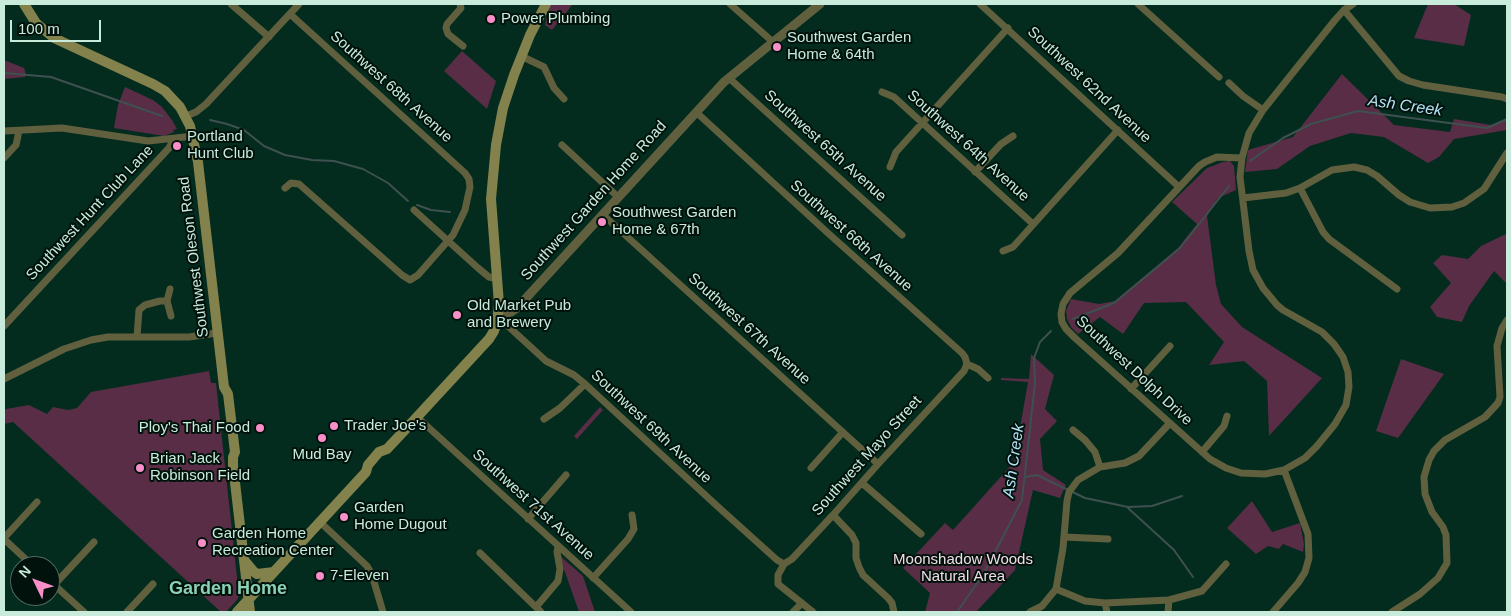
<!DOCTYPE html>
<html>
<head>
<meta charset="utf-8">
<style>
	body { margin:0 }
	#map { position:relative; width:1511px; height:616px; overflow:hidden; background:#032c1f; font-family:Helvetica,sans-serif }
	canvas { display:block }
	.frame { position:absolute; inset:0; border:5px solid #c8ebdc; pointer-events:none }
	.north { position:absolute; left:10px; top:556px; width:50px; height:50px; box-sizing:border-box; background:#00120b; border:1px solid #50695f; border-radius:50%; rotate:312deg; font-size:14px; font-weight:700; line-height:20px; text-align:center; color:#c8ebdc }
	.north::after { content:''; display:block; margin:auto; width:18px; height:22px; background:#f98fc9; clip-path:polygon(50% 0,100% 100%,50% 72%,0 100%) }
	.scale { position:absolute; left:10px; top:20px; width:91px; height:22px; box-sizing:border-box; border:2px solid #c8ebdc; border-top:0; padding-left:6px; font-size:15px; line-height:18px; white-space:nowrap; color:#c8ebdc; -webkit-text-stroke:4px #00120b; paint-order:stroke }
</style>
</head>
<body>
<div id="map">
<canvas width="1511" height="616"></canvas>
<div class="frame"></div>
<div class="north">N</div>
<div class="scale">100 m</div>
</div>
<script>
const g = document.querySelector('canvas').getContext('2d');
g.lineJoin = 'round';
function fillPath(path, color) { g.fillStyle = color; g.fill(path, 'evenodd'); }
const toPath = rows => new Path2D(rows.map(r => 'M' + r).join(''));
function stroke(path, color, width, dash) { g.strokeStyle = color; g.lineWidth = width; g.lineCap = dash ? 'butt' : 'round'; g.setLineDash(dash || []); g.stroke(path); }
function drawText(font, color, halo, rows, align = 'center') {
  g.font = font + ' Helvetica,sans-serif'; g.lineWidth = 4; g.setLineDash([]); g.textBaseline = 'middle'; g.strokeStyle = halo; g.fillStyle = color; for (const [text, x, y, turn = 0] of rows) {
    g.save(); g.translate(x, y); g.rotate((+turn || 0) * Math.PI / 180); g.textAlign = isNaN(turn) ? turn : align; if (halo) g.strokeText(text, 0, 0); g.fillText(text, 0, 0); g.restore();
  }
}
const green = toPath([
	[550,4,573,4,552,30,545,25],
	[1428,4,1454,4,1471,15,1464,46,1414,38],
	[462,51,496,81,487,109,444,71],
	[4,60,24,68,26,74,25,77,4,79],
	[1342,74,1394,125,1450,132,1454,119,1491,125,1507,120,1507,130,1454,139,1439,157,1428,163,1384,137,1351,133,1310,146,1277,169,1245,172,1248,150,1293,137],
	[125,87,153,100,162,107,172,120,177,129,173,130,174,132,164,136,114,128,118,105],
	[1230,161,1234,166,1236,190,1218,198,1207,216,1216,285,1221,304,1242,327,1322,378,1269,436,1267,381,1244,361,1209,365,1224,342,1186,302,1144,303,1123,334,1100,317,1078,334,1071,327,1067,319,1066,311,1071,299,1099,304,1115,301,1178,248,1197,224,1172,202,1207,168,1223,162],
	[1507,231,1507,284,1494,271,1469,306,1462,322,1437,317,1430,307,1451,283,1433,263,1442,255,1468,259,1481,246,1506,234],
	[1031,354,1054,375,1045,409,1057,421,1040,439,1043,470,1066,485,1060,498,1033,490,1015,570,976,612,925,612,930,593,903,568,945,523,953,530,1014,462,1028,382,1001,380,1001,378,1029,379],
	[1401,359,1444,374,1398,438,1376,431],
	[209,371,211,383,216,383,239,596,237,600,226,612,221,612,13,422,4,424,4,412,6,409,29,405,47,414,53,407,68,410,77,408,91,392],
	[600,407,603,410,577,439,574,436],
	[1252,501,1272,532,1300,523,1304,544,1303,552,1283,544,1279,549,1268,546,1256,554,1227,528],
	[559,555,583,576,595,612,579,612]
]);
const stream = toPath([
	[4,73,51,77,162,116],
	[210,120,227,124,244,130,264,146,285,155,312,160,334,161,363,169,388,183,408,201],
	[1250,161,1283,138,1311,124,1358,111,1487,128,1507,119],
	[417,205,431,210,450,212],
	[1073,319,1114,303,1180,248,1229,186],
	[1025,477,1037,475,1085,498,1128,507,1152,506,1182,496],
	[1128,508,1174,550,1193,577],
	[957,612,984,573,1022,500,1035,383,1034,358,1040,342,1051,331]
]);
const minor = toPath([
	[231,4,269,37],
	[460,4,461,8,447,24,446,28,448,34,463,46],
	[730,4,773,42],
	[980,4,1179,187],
	[1138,4,1219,77],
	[1344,10,1399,76,1409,81,1423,85,1502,97,1507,99],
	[521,56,544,67,554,88,564,99],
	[729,78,902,235],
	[1229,83,1243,96,1263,110],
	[882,92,894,97,1033,224],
	[696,112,829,234,962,353,965,357,967,364,978,369,988,378],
	[186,116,196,112,206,104,299,4],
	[4,131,62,128,148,141,194,136],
	[562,145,618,197],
	[4,158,16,145,19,131],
	[1242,158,1217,157,1205,162,1199,166,1118,253,1070,293,1063,304,1061,314,1062,322,1066,329,1075,338,1210,459,1226,468,1241,473,1265,474,1284,470,1305,458,1317,446,1335,424,1346,405,1349,387,1348,372,1343,357,1334,344,1322,332,1283,310,1277,305,1263,288,1253,270,1249,251,1240,177,1242,158,1249,133,1263,110,1335,20,1344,10,1353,4],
	[890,167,896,152,1008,28],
	[975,172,1001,144,1013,136],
	[285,188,291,183,299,184,402,275,410,280,418,275,453,235,465,210,470,187,469,179,465,173,290,14],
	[1300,188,1323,232,1329,239,1397,289],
	[1243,198,1286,193,1300,188,1332,170,1354,167,1367,170,1377,176,1399,195,1410,202,1430,208,1452,207,1464,203,1484,189,1507,153],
	[414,210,478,268,489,277,498,279],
	[602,214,878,464],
	[1003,251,1013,247,1118,130],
	[170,289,167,301,171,316],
	[498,314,509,327,546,361,574,375,585,384,716,505,777,560,784,564],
	[4,326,169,148,174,139],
	[137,337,139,310,145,305,160,301,167,301],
	[4,379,64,349,91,340,108,337,189,337,217,333],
	[1131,389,1170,346],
	[417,417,631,612],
	[544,419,560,408,585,384],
	[1073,430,1085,440,1095,452,1100,467],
	[1202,452,1224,426,1227,416],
	[811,468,843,432],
	[862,483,921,534],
	[833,515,852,535,856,543,856,558,859,567,863,575,888,598,892,603,894,612],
	[528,519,566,475],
	[320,522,367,566,372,575,383,612],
	[1064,537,1108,539],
	[4,538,37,502],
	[4,539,33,566],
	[480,553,541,612],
	[593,578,628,539,634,529,632,515],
	[50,581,84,612],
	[54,585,94,542],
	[1056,589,1085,601,1105,603,1169,600,1202,591,1226,564],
	[1105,603,1107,612],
	[536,607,558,581,560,569,557,552,558,547],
	[127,612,153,584],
	[793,612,802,603],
	[813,612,778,584,778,575,784,564,792,559,833,515,879,463,964,371,967,364],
	[1030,612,1042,606,1056,589,1063,548,1067,501,1069,492,1078,480,1100,467,1125,463,1139,456,1170,423],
	[1168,612,1169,600],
	[1273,612,1298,583,1305,572,1309,558,1308,534,1284,470],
	[1392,612,1420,594,1438,578,1447,563,1446,535,1443,527,1432,512,1425,494,1424,477,1429,460,1434,451,1445,440,1485,417,1498,403,1500,397,1497,346,1502,328,1507,320]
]);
const tertiary = toPath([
	[498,314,511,312,517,308,724,82,820,4]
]);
const secondary = toPath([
	[24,4,36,23,54,38,153,84,165,91,180,107,190,126,198,162,224,387,228,394,235,452,233,457,233,465,250,612],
	[244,560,254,572,257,574,274,572],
	[237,612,366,472,368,465,379,452,387,449,417,417,489,339,494,331,497,322,499,304,491,199,496,145,503,108,514,75,530,35,546,4]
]);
const markers = [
	[491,19,5,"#f98fc9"],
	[777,47,5,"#f98fc9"],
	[177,146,5,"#f98fc9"],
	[602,222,5,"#f98fc9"],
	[457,315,5,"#f98fc9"],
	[334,426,5,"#f98fc9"],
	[260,428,5,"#f98fc9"],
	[322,438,5,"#f98fc9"],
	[140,468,5,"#f98fc9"],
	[344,517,5,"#f98fc9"],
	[202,543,5,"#f98fc9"],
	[320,576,5,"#f98fc9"]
];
const poiNames = [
	["Power Plumbing",501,19],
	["Southwest Garden",787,38],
	["Home & 64th",787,55],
	["Portland",187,137],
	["Hunt Club",187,154],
	["Southwest Garden",612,213],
	["Home & 67th",612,230],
	["Old Market Pub",467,306],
	["and Brewery",467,323],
	["Trader Joe's",344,426],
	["Ploy's Thai Food",250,428,"right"],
	["Mud Bay",322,455,"center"],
	["Brian Jack",150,459],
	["Robinson Field",150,476],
	["Garden",354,508],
	["Home Dugout",354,525],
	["Garden Home",212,534],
	["Recreation Center",212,551],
	["7-Eleven",330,576]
];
const streetNames = [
	["Southwest 62nd Avenue",1089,85,43],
	["Southwest 68th Avenue",391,87,42],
	["Southwest 65th Avenue",825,146,42],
	["Southwest 64th Avenue",968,146,42],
	["Southwest Garden Home Road",594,201,-48],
	["Southwest Hunt Club Lane",90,213,-47],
	["Southwest 66th Avenue",851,236,42],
	["Southwest Oleson Road",194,257,-97],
	["Southwest 67th Avenue",749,329,42],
	["Southwest Dolph Drive",1134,371,43],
	["Southwest 69th Avenue",651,427,43],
	["Southwest Mayo Street",867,456,-48],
	["Southwest 71st Avenue",533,505,42]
];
const parkNames = [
	["Moonshadow Woods",963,560],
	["Natural Area",963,577]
];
const waterNames = [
	["Ash Creek",1405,106,8],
	["Ash Creek",1014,461,-82]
];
const quarterNames = [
	["Garden Home",228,589]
];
fillPath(green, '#582d45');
stroke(stream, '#3e504f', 2);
stroke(minor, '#60603f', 7);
stroke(tertiary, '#60603f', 9);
stroke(secondary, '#83814c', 10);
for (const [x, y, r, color] of markers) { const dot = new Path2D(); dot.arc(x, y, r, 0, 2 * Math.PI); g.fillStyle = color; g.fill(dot); stroke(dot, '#00120b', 2); }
drawText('15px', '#c8ebdc', '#00120b', poiNames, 'left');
drawText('15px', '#c8ebdc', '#00120b', streetNames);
drawText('15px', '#f2dce6', '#00120b', parkNames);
drawText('italic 16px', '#b3e1f5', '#00120b', waterNames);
drawText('bold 18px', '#89d2b5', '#00120b', quarterNames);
</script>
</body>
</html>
